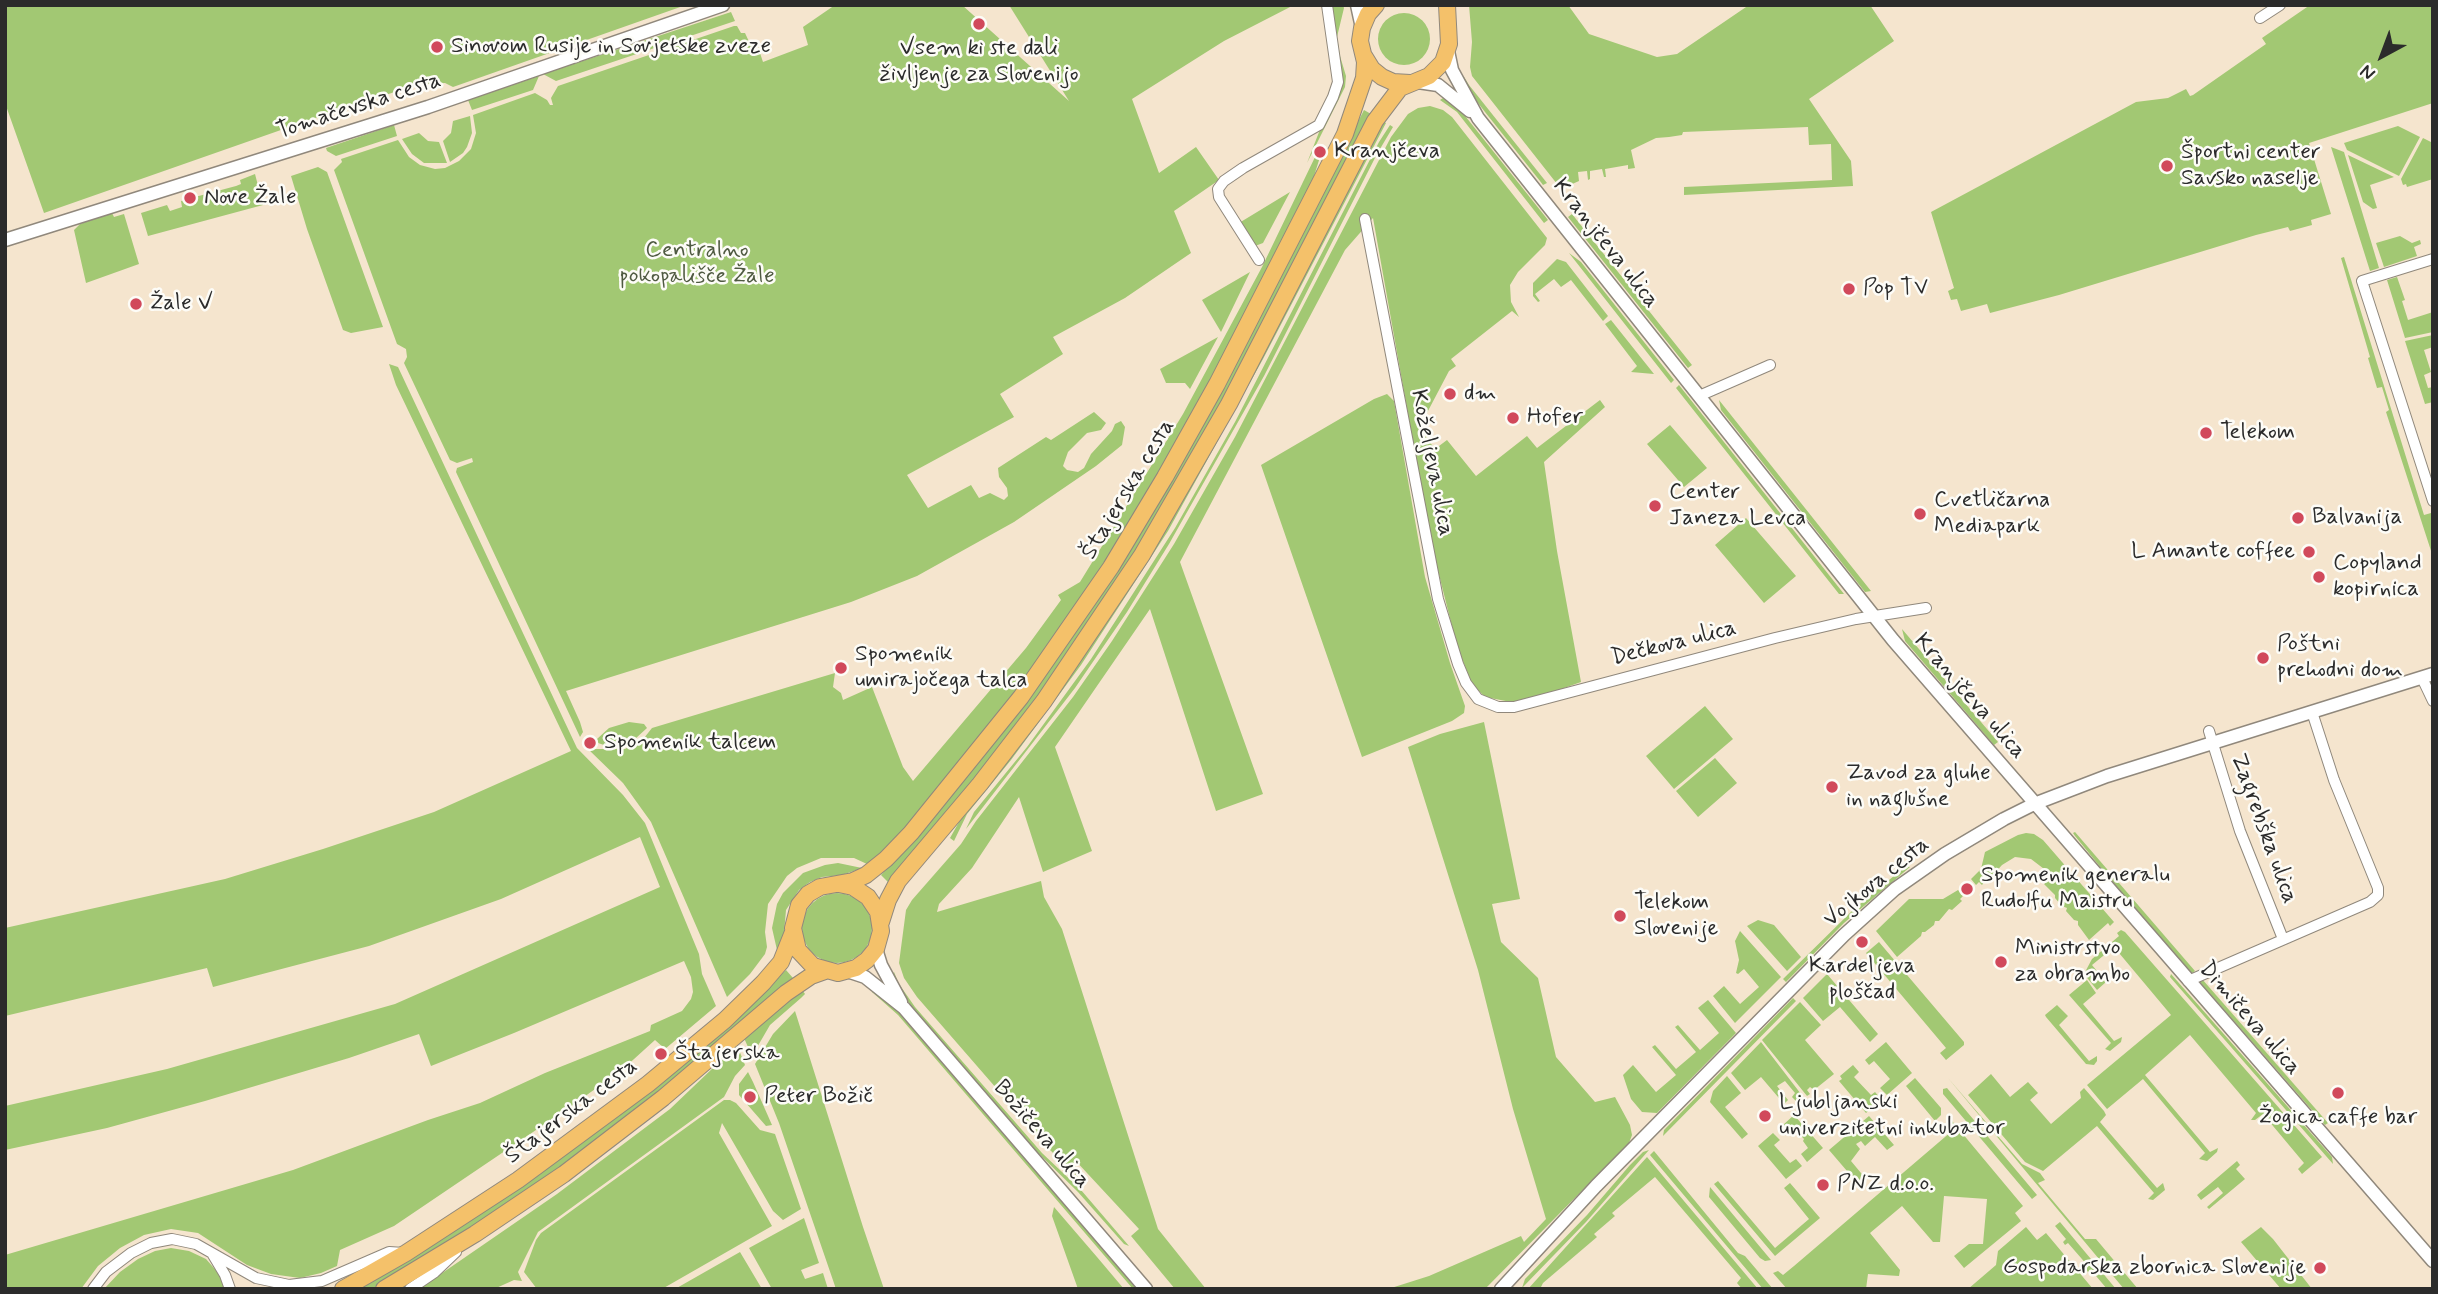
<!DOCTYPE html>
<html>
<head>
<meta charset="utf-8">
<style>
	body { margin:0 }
	#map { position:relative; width:2438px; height:1294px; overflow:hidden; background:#f5e5ce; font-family:Mynerve,sans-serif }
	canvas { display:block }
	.frame { position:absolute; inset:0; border:7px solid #2b2b2b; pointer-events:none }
	.north { position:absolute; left:2347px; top:21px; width:70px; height:70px; -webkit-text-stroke:5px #fdfcf7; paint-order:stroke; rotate:221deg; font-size:19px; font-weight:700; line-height:28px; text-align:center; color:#2b2b2b }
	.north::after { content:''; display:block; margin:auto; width:24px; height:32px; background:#2b2b2b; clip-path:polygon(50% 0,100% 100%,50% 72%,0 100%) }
</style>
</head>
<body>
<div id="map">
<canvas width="2438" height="1294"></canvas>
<div class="frame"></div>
<div class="north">N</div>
</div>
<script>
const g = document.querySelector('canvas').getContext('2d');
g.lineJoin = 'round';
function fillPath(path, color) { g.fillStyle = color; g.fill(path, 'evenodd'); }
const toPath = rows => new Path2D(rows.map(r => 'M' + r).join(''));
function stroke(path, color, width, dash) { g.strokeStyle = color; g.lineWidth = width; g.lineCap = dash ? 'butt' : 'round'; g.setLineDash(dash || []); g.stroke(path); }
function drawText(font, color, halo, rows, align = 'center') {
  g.font = font + ' Mynerve,sans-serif'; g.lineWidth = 5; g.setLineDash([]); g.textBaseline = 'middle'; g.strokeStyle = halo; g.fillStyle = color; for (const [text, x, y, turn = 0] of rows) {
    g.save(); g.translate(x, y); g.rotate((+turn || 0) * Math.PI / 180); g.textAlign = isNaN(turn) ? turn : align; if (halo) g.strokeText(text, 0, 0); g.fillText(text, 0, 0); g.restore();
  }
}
const green = toPath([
	[5,5,686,5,453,87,445,83,420,84,338,110,44,213,5,103],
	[835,5,962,5,1069,101,1009,5,1294,5,1224,41,1132,99,1159,173,1196,147,1219,180,1174,211,1191,253,1125,298,1053,337,1063,354,1000,394,1014,417,907,475,928,508,971,485,979,498,990,493,1004,500,1008,496,1007,488,999,477,998,468,1046,437,1051,440,1094,412,1106,423,1101,430,1087,433,1068,452,1063,466,1067,470,1078,472,1084,468,1091,454,1112,431,1115,424,1121,421,1125,427,1122,445,1096,466,1014,522,917,576,851,602,566,691,580,722,583,732,580,737,456,472,457,468,473,462,472,458,457,463,450,460,404,363,407,357,406,349,397,344,334,170,342,162,341,159,398,140,409,157,420,165,435,169,445,168,459,161,471,149,476,133,473,115,535,93,547,100,550,105,553,105,551,98,558,86,734,26,737,26,741,33,745,33,751,46,757,44,763,62,808,45,803,27],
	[1331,5,1343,5,1344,8,1337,37,1340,56,1346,76,1345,87,1307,163,1321,127,1339,94],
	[1469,5,1568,5,1589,34,1657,57,1677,54,1749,5,1870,5,1894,41,1809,99,1851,161,1853,186,1684,195,1684,187,1832,180,1831,144,1809,145,1808,127,1683,132,1682,135,1669,137,1656,138,1631,150,1635,168,1628,169,1628,165,1605,169,1606,177,1604,177,1602,169,1590,171,1590,179,1588,180,1587,171,1578,172,1579,181,1561,189,1472,76,1470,67,1472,42],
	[2310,5,2433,5,2433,103,2309,143,2331,214,2311,220,2312,225,2290,231,2288,227,2256,235,2059,295,1990,313,1987,304,1961,311,1957,299,1951,300,1948,291,1954,288,1931,212,2136,102,2168,98,2186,89,2190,96,2193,95,2266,44,2262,38],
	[731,12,735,21,556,81,543,74],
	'1378 39a26 26 0 1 1 52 0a26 26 0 1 1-52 0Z',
	[539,76,533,90,472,110,468,100],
	[1464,77,1469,85,1547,183,1543,185,1540,181,1485,112,1461,81],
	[1446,96,1458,107,1548,220,1544,223,1457,112,1440,100],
	[1430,106,1443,110,1452,117,1547,238,1545,245,1518,272,1510,285,1511,302,1519,317,1512,311,1451,359,1456,366,1449,371,1419,428,1435,449,1447,440,1476,476,1527,436,1537,448,1600,400,1605,407,1544,462,1557,551,1581,682,1539,697,1511,702,1485,697,1472,684,1457,646,1431,543,1373,218,1345,250,1180,562,1263,794,1216,811,1150,609,1055,747,1092,851,1043,872,1019,797,972,868,939,904,937,912,1041,881,1044,897,1062,929,1158,1229,1206,1289,1175,1289,1131,1236,1139,1229,1074,1159,1078,1177,1050,1150,917,997,904,978,899,963,906,910,912,900,961,844,976,821,1073,697,1112,641,1174,544,1235,437,1391,137,1408,114,1418,108],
	[1364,110,1371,114,1198,448,1094,619,993,758,888,882,881,875,961,784,1034,690,1261,312],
	[470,116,472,133,467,147,463,153,450,162,443,141,451,133,453,121],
	[1383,121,1386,123,1263,359,1168,531,1081,665,1011,760,967,814,954,841,950,838,963,815,1061,688],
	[394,125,397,136,336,156,327,151,326,148],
	[1390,125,1393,127,1377,154,1264,376,1169,544,1127,612,1075,688,966,829,974,812,1027,747,1091,659,1175,528,1235,422,1379,142],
	[2398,126,2420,137,2399,176,2347,150,2344,143],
	[419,133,428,141,439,142,447,163,424,163,412,154,402,139],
	[2423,138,2433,143,2433,179,2407,187,2406,184,2403,185,2401,179],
	[2331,147,2344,152,2379,268,2370,271],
	[1316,155,1320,157,1310,189,1173,451,1119,543,1044,655,957,770,887,849,867,864,854,858,821,858,797,868,787,876,768,904,765,932,767,947,765,954,750,974,727,997,651,822,623,783,588,749,625,749,644,738,652,728,835,673,833,687,841,693,843,700,872,687,903,767,913,781,1026,648,1061,600,1058,595,1080,582,1183,414,1262,267],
	[2348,155,2394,177,2370,185,2377,208,2373,209,2363,202],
	[318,167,327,172,383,327,351,333,343,330,307,229,291,176],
	[255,174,263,205,148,236,141,213,167,205,170,211,182,207,181,201,186,200,187,202,195,199,195,197,236,186,241,184,240,180],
	[1290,192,1263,243,1255,246,1239,223],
	[112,213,114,217,124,214,139,264,86,283,74,230,80,224],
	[1572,214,1692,365,1688,368,1568,217],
	[2400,236,2412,243,2420,240,2421,244,2414,247,2417,256,2384,267,2376,243],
	[1569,253,1581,262,1674,380,1671,383],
	[2344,257,2424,515,2431,513,2433,519,2433,557,2386,412,2389,410,2382,387,2377,388,2368,358,2370,357,2341,258],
	[1557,259,1566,262,1608,316,1603,321,1571,280,1561,287,1554,279,1535,294,1540,301,1538,302,1533,296,1533,283],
	[1250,272,1221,332,1202,300],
	[2397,277,2405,300,2402,301,2408,320,2433,312,2433,332,2405,338,2387,280],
	[1611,320,1654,374,1631,372,1637,366,1605,324],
	[2433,335,2433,347,2424,350,2431,372,2424,375,2428,388,2433,387,2433,402,2425,404,2405,341],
	[1218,337,1190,389,1185,383,1166,383,1160,369],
	[389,364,398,367,577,748,623,795,645,823,699,954,702,974,716,1006,665,1049,655,1040,623,1069,570,1107,394,1226,340,1250,337,1266,321,1273,300,1278,271,1274,247,1265,198,1233,171,1229,144,1235,120,1248,98,1266,81,1289,5,1289,5,1255,293,1170,428,1120,480,1103,545,1073,650,1031,651,1025,682,1011,691,999,693,992,691,977,684,961,514,1033,431,1066,419,1034,349,1058,205,1101,107,1128,5,1150,5,1106,167,1069,395,1004,660,887,640,837,501,899,369,946,213,987,207,968,5,1016,5,928,225,879,323,849,434,812,571,751,396,385],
	[1679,385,1844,594,1839,594,1676,388],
	[1387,394,1394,401,1425,577,1450,663,1465,706,1464,713,1452,721,1362,757,1261,465,1374,399],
	[1719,400,1871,591,1865,592,1721,410],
	[1670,425,1707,468,1684,487,1647,444],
	[1746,518,1796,576,1764,603,1715,545],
	[1902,629,1998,742,1994,745,1905,641],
	[1705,706,1733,739,1674,789,1646,756],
	[629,722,644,724,647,728,635,739,624,744,607,746,598,743,597,739,609,728],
	[1484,722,1520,899,1492,904,1501,942,1538,978,1556,1057,1595,1102,1615,1097,1630,1125,1632,1135,1629,1143,1485,1289,1388,1289,1429,1276,1521,1236,1524,1242,1546,1219,1513,1109,1478,970,1408,747,1440,734],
	[1715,758,1737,783,1698,817,1676,791],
	[2075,832,2195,971,2192,973,2110,879,2075,836,2073,833],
	[2026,833,2034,834,2043,840,2114,922,2110,926,2108,923,2089,940,2078,925,2078,921,2074,920,2066,911,2067,908,2062,906,2055,898,2055,895,2044,884,2052,877,2048,872,2031,859,2015,857,2002,865,1992,876,1989,875,1982,885,1979,882,1976,885,1971,879,1981,869,1985,852,2018,835],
	[838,863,862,868,842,875,822,877,810,882,799,890,786,910,784,933,777,950,772,928,777,904,783,893,803,873,825,865],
	[1906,866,1910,867,1844,923,1786,982,1783,979,1854,909],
	[1958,890,1963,896,1960,899,1962,901,1952,910,1949,909,1939,921,1935,921,1934,925,1925,932,1922,932,1921,936,1897,957,1876,931,1909,899,1943,899],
	'802 928a35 35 0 1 1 70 0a35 35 0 1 1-70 0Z',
	[1758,920,1774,925,1801,957,1787,971,1747,926],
	[2121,930,2125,932,2322,1157,2302,1174,2298,1169,2304,1163,2263,1114,2255,1120,2251,1120,2256,1113,2190,1035,2145,1075,2210,1152,2218,1148,2217,1152,2207,1161,2199,1159,2205,1153,2143,1079,2107,1109,2087,1085,2171,1015,2114,947,2092,965,2106,982,2097,990,2084,974,2092,959,2119,936,2117,933],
	[1740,931,1781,977,1735,1023,1713,996,1724,986,1740,1004,1759,987,1744,969,1738,974,1736,973,1739,960,1735,941],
	[1879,942,1964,1042,1964,1045,1946,1060,1940,1053,1946,1048,1866,953],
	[786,970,793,978,726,1037,672,1083,528,1191,372,1289,356,1289,493,1205,617,1117,746,1009],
	[894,972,899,984,915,1007,1042,1153,1081,1190,1129,1246,1124,1244,1078,1192,1033,1148,913,1009,891,976],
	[1827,974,1878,1034,1870,1042,1840,1007,1823,1021,1803,998],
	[2171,974,2332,1157,2333,1164,2170,977],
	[2202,979,2328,1123,2325,1125,2199,981],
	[2087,980,2096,993,2083,1004,2114,1041,2122,1037,2121,1042,2110,1051,2105,1049,2111,1043,2069,995],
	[803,991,805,994,801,998,770,1025,752,1056,744,1038,779,1007],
	[876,991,900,1014,1137,1289,1133,1289,898,1015,872,992],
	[1793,998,1796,1001,1663,1136,1664,1130],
	[1708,1000,1736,1033,1657,1113,1642,1112,1631,1099,1623,1075,1633,1065,1656,1092,1676,1075,1652,1047,1655,1045,1676,1069,1696,1052,1675,1027,1678,1025,1700,1050,1719,1033,1698,1008],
	[1800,1002,1821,1025,1805,1040,1834,1074,1814,1090,1810,1087,1807,1090,1810,1094,1807,1096,1762,1040],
	[2057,1005,2068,1016,2059,1025,2089,1061,2097,1056,2097,1061,2094,1065,2086,1064,2046,1017,2045,1015],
	[795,1011,863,1227,884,1289,836,1289,779,1123,755,1064,773,1034],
	[1761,1042,1804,1098,1798,1103,1792,1097,1795,1093,1785,1081,1777,1086,1788,1100,1784,1104,1761,1077,1745,1090,1731,1073],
	[1886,1042,1912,1073,1887,1095,1880,1088,1890,1079,1874,1061,1869,1065,1865,1060],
	[737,1045,745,1065,735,1076,724,1097,538,1232,518,1272,522,1281,514,1280,494,1289,419,1289,557,1194,670,1109],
	[1853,1065,1859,1072,1854,1077,1871,1095,1875,1092,1881,1099,1866,1113,1839,1081,1842,1079,1840,1076],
	[748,1072,753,1082,772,1125,766,1126,739,1095,739,1084],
	[1991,1074,2010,1097,2028,1082,2038,1093,2030,1100,2051,1124,2081,1098,2080,1092,2084,1088,2104,1111,2106,1115,2100,1122,2157,1188,2163,1183,2165,1190,2153,1200,2148,1199,2154,1193,2097,1126,2043,1171,2025,1162,1968,1095],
	[1727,1076,1741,1093,1725,1107,1748,1134,1742,1139,1710,1102,1713,1091],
	[1915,1078,1941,1108,1941,1115,1935,1121,1906,1086],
	[1948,1078,2022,1164,2040,1173,2045,1180,2038,1183,2085,1239,2096,1239,2138,1289,2124,1289],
	[1947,1088,2037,1195,2032,1199,1943,1094,1943,1089],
	[724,1100,730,1100,736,1103,760,1130,775,1134,801,1209,783,1220,773,1211,722,1123,719,1133,772,1226,662,1289,537,1289,524,1272,536,1240,541,1233],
	[1794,1115,1823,1148,1807,1162,1801,1154,1808,1148,1803,1141,1804,1139,1794,1128,1789,1132,1783,1125],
	[1869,1116,1894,1145,1887,1150,1875,1137,1865,1146,1861,1141,1856,1144,1860,1149,1851,1161,1866,1179,1859,1185,1829,1150],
	[1952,1121,2023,1206,2015,1213,2021,1221,1964,1268,1954,1256,1969,1244,1983,1244,1987,1199,1944,1196,1940,1242,1933,1242,1902,1206,1870,1233,1900,1270,1899,1276,1868,1274,1866,1289,1787,1289,1773,1273,1778,1271,1783,1275,1794,1266,1952,1131,1949,1125],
	[1773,1133,1780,1140,1774,1145,1790,1163,1796,1159,1802,1166,1786,1179,1758,1146],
	[1649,1150,1586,1222,1522,1288,1525,1279,1587,1215,1630,1165,1643,1152],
	[1654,1151,1738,1253,1745,1256,1773,1289,1763,1289,1650,1155],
	[1647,1157,1758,1289,1742,1289,1737,1283,1741,1278,1655,1177,1612,1213,1615,1216,1594,1234,1597,1237,1543,1283,1540,1289,1528,1289],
	[2237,1161,2240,1165,2236,1169,2245,1179,2209,1209,2207,1207,2223,1193,2218,1187,2201,1200,2197,1195],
	[1718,1181,1775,1248,1809,1219,1784,1188,1790,1183,1820,1218,1775,1256,1714,1184],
	[1710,1187,1771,1260,1765,1261,1760,1258,1709,1197],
	[1054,1207,1097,1257,1124,1289,1078,1289,1052,1216],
	[804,1218,819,1263,801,1270,805,1279,823,1273,828,1289,772,1289,749,1248],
	[2060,1222,2116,1289,2107,1289,2091,1270,2088,1272,2086,1269,2088,1266,2068,1243,2065,1245,2063,1242,2066,1239,2055,1226],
	[2026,1227,2037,1240,2046,1233,2093,1289,1968,1289,1996,1265,1998,1251],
	[2261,1227,2273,1239,2312,1289,2281,1289,2241,1242],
	[171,1248,189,1251,206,1259,220,1275,225,1289,104,1289,120,1272,138,1259,155,1251],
	[740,1252,762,1289,675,1289]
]);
const minor = toPath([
	[2260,18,2280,5],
	[1365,219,1438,599,1458,664,1466,683,1478,699,1498,707,1514,707,1775,638,1856,619,1926,608],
	[2433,259,2362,281,2433,501],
	[1259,260,1219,197,1218,189,1224,181,1243,168,1319,125,1333,97,1338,82,1327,5],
	[1699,396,1770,365],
	[2422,678,2433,701],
	[2209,731,2240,831,2283,939],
	[2188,981,2370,902,2378,895,2378,888,2334,780,2312,712],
	[213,1255,225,1275,230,1289],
	[93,1289,106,1272,131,1253,151,1243,172,1239,196,1244,256,1278,289,1285,322,1281,389,1252,404,1253],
	[410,1289,435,1272,456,1252]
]);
const tertiary = toPath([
	[1357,5,1362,28],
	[1448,51,1452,70,1478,118,1893,640,2433,1261],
	[1418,82,1438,85,1470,111],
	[5,240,428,107,723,5],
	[876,949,881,965,901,1002],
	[847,971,865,977,904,1008,1146,1289],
	[1501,1289,1596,1186,1844,935,1895,889,1945,854,2004,819,2034,804,2107,776,2433,674]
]);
const primary = toPath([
	[1364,56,1372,69,1382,77,1393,82,1410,83],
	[839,884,853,887,868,897,878,912,881,931,876,949,867,960,856,968,838,973,813,966,798,950,793,928,799,905,808,894,820,887,853,881,866,875,886,859,911,833,1021,697,1111,567,1165,477,1217,384,1345,134,1364,78,1365,62,1360,41,1362,28,1368,14,1376,5],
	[881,922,888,900,898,881,980,784,1044,701,1142,555,1229,404,1375,121,1400,88,1429,76,1443,62,1449,44,1447,5],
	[343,1289,406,1253,518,1180,648,1084,725,1020,763,983,781,962,793,932],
	[384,1289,475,1234,564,1174,663,1098,786,993,811,976,825,971]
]);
const markers = [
	[979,24,7,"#d1495b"],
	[437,47,7,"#d1495b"],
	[1320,152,7,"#d1495b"],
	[2167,166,7,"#d1495b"],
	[190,198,7,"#d1495b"],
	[1849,289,7,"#d1495b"],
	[136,304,7,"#d1495b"],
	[1450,394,7,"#d1495b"],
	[1513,418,7,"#d1495b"],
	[2206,433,7,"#d1495b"],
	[1655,506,7,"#d1495b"],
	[1920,514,7,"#d1495b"],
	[2298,518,7,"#d1495b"],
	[2309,552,7,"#d1495b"],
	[2319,577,7,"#d1495b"],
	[2263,658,7,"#d1495b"],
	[841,668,7,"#d1495b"],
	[590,743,7,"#d1495b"],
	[1832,787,7,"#d1495b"],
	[1967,889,7,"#d1495b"],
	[1620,916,7,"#d1495b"],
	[1862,942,7,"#d1495b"],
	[2001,962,7,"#d1495b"],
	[661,1054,7,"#d1495b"],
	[2338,1093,7,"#d1495b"],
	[750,1097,7,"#d1495b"],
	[1765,1116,7,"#d1495b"],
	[1823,1185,7,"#d1495b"],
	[2320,1268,7,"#d1495b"]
];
const poiNames = [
	["Sinovom Rusije in Sovjetske zveze",451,47],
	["Vsem ki ste dali",979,49,"center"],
	["življenje za Slovenijo",979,75,"center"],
	["Kranjčeva",1334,152],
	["Športni center",2181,153],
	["Savsko naselje",2181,179],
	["Nove Žale",204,198],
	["Pop TV",1863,289],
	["Žale V",150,304],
	["dm",1464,394],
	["Hofer",1527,418],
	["Telekom",2220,433],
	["Center",1669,493],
	["Janeza Levca",1669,519],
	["Cvetličarna",1934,501],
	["Mediapark",1934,527],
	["Balvanija",2312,518],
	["L Amante coffee",2295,552,"right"],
	["Copyland",2333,564],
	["kopirnica",2333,590],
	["Poštni",2277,645],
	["prehodni dom",2277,671],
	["Spomenik",855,655],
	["umirajočega talca",855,681],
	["Spomenik talcem",604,743],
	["Zavod za gluhe",1846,774],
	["in naglušne",1846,800],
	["Spomenik generalu",1981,876],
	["Rudolfu Maistru",1981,902],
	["Telekom",1634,903],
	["Slovenije",1634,929],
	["Ministrstvo",2015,949],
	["za obrambo",2015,975],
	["Kardeljeva",1862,967,"center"],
	["ploščad",1862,993,"center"],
	["Štajerska",675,1054],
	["Peter Božič",764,1097],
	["Ljubljanski",1779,1103],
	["univerzitetni inkubator",1779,1129],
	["Žogica caffe bar",2338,1118,"center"],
	["PNZ d.o.o.",1837,1185],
	["Gospodarska zbornica Slovenije",2306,1268,"right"]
];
const streetNames = [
	["Tomačevska cesta",359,107,-18],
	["Kranjčeva ulica",1605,244,52],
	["Koželjeva ulica",1431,463,79],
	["Štajerska cesta",1129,490,-59],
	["Dečkova ulica",1674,644,-14],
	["Kranjčeva ulica",1969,697,49],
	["Zagrebška ulica",2263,829,70],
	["Vojkova cesta",1877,883,-39],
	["Dimičeva ulica",2249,1019,49],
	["Štajerska cesta",572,1112,-37],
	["Božičeva ulica",1041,1135,49]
];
const parkNames = [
	["Centralno",697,251],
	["pokopališče Žale",697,277]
];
fillPath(green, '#a2c873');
stroke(minor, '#90887c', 12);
stroke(tertiary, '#90887c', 15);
stroke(primary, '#90887c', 18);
stroke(minor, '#fff', 10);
stroke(tertiary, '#fff', 12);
stroke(primary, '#f4c16a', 16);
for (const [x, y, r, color] of markers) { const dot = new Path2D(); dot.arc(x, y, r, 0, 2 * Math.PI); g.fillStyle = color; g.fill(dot); stroke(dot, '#fdfcf7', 2.5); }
drawText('23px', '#2b2b2b', '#fdfcf7', poiNames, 'left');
drawText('23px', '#2b2b2b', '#fdfcf7', streetNames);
drawText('23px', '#4f5a41', '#fdfcf7', parkNames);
</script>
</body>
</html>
